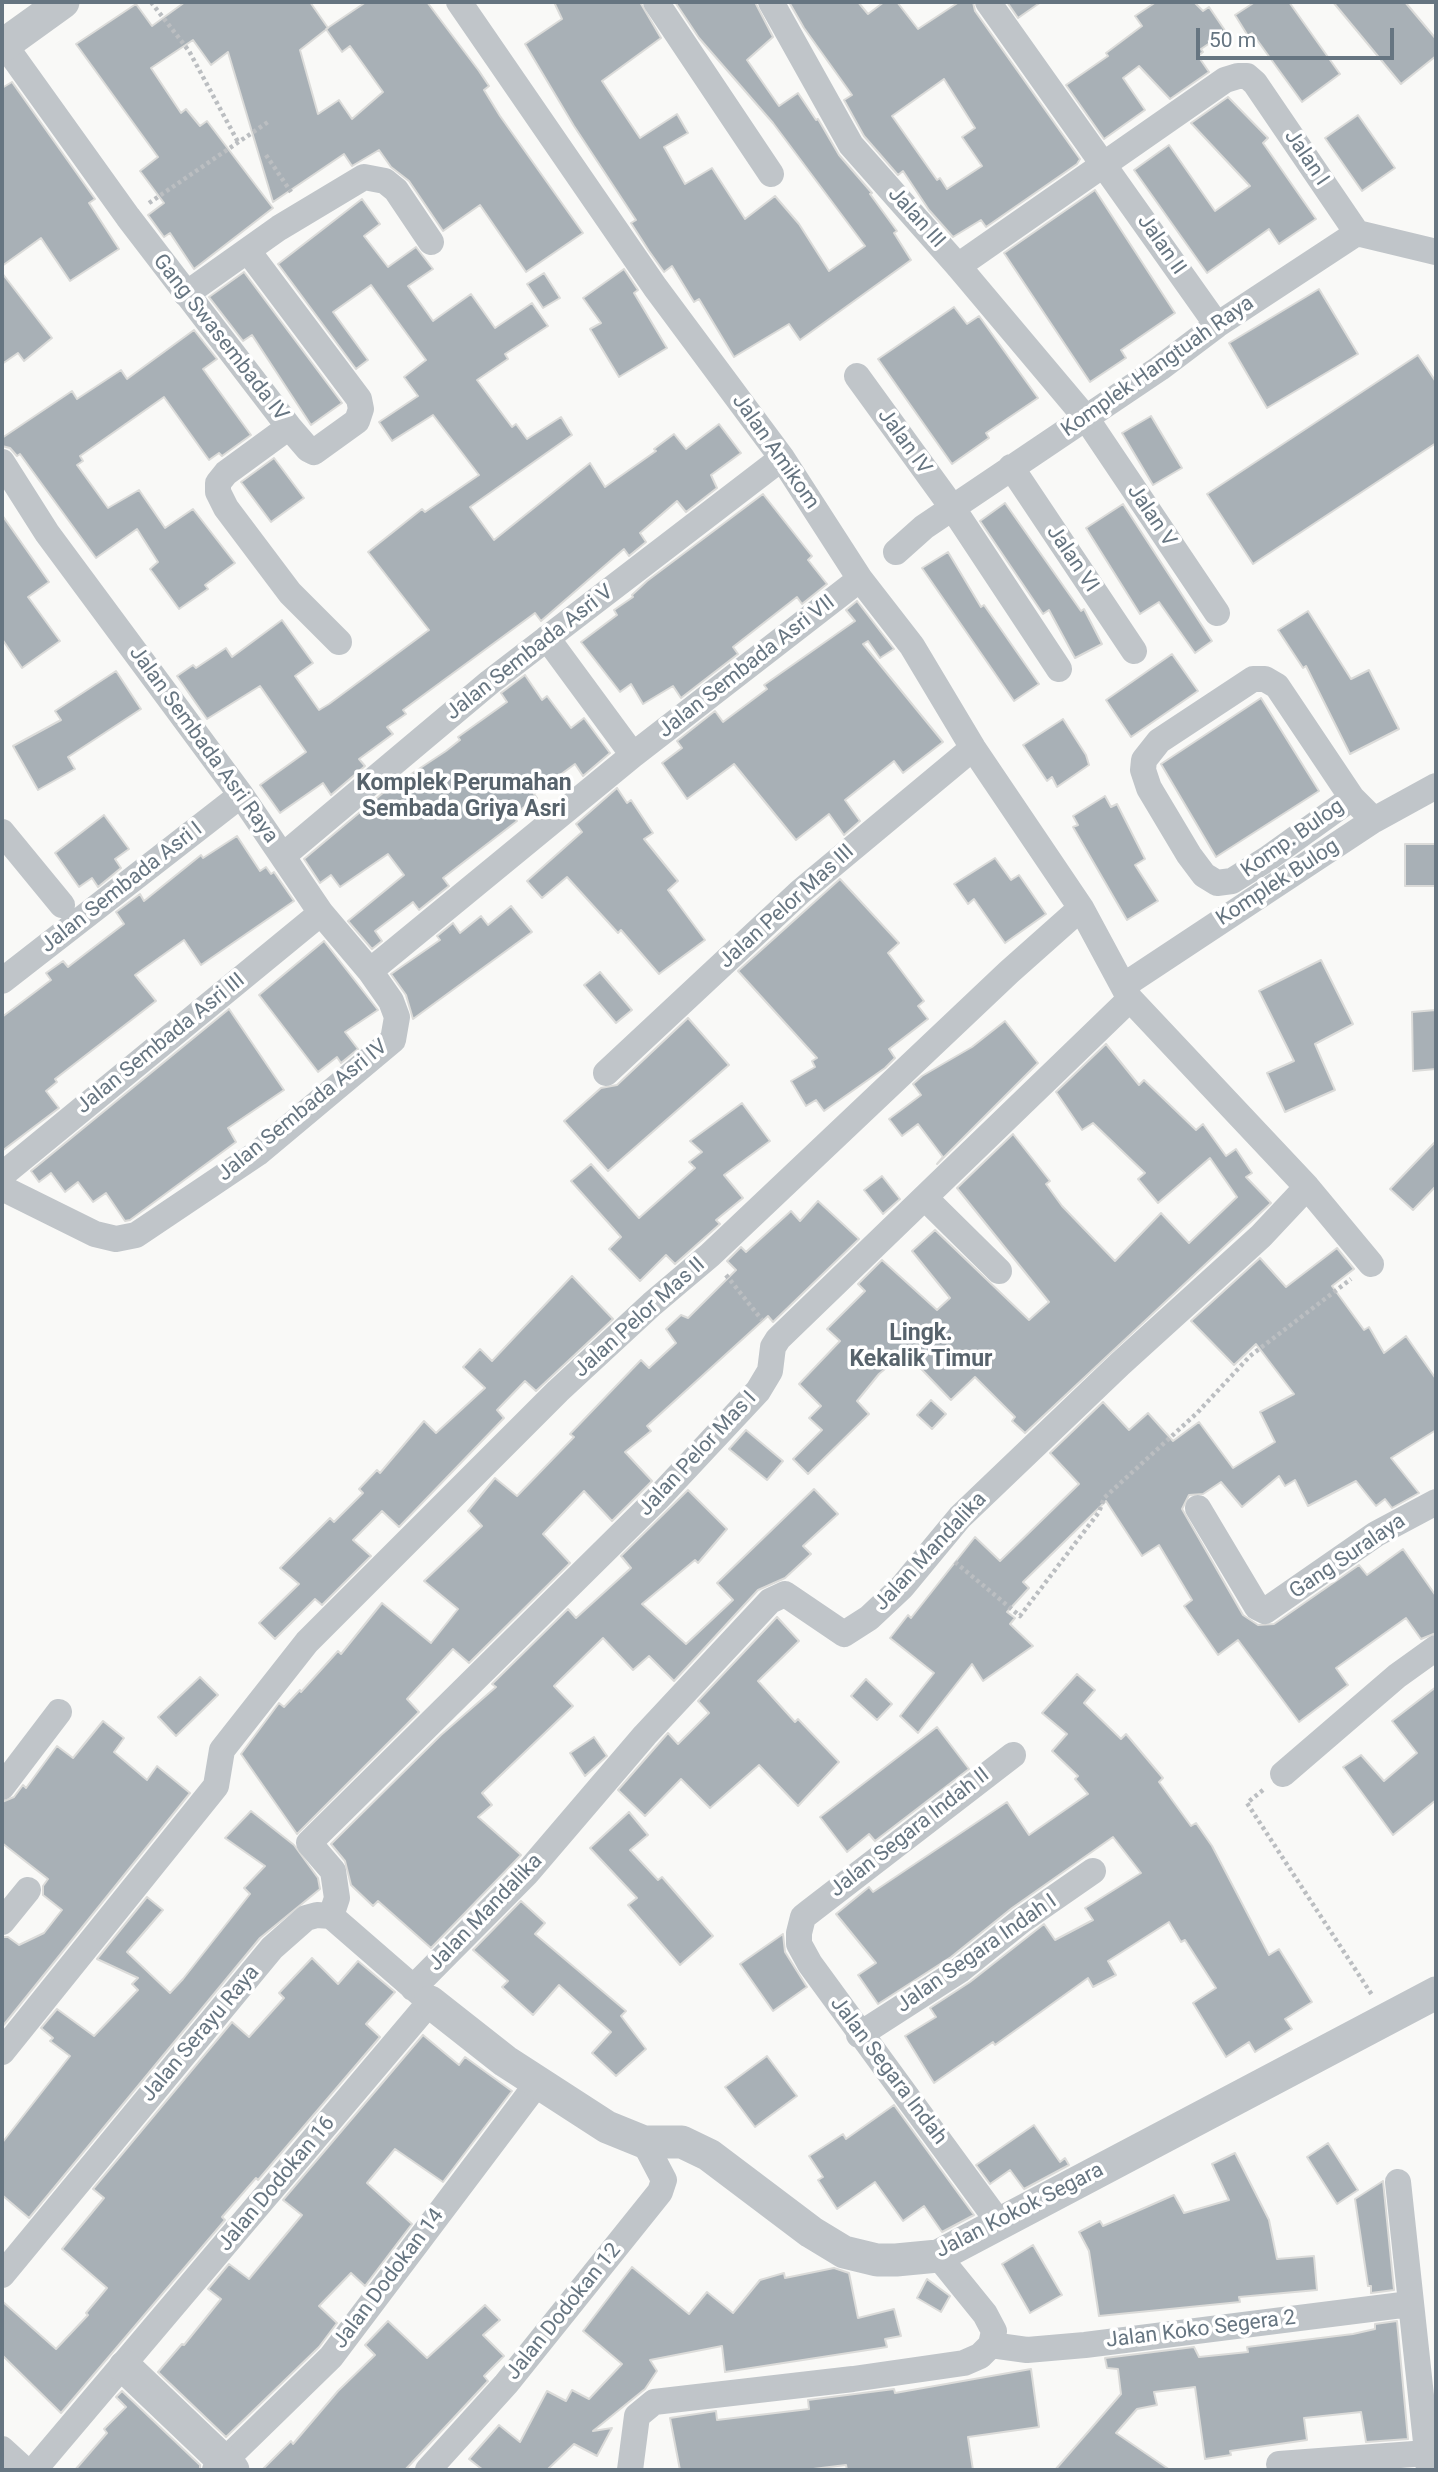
<!DOCTYPE html>
<html>
<head>
<meta charset="utf-8">
<style>
	body { margin:0 }
	#map { position:relative; width:1438px; height:2472px; overflow:hidden; background:#f9f9f7; font-family:Roboto,sans-serif }
	canvas { display:block }
	.frame { position:absolute; inset:0; border:4px solid #667581; pointer-events:none }
	.scale { position:absolute; left:1196px; top:28px; width:198px; height:32px; box-sizing:border-box; border:4px solid #667581; border-top:0; padding-left:9px; font-size:21px; line-height:24px; white-space:nowrap; color:#667581; -webkit-text-stroke:5px #fff; paint-order:stroke }
</style>
</head>
<body>
<div id="map">
<canvas width="1438" height="2472"></canvas>
<div class="frame"></div>
<div class="scale">50 m</div>
</div>
<script>
const g = document.querySelector('canvas').getContext('2d');
g.lineJoin = 'round';
function fillPath(path, color) { g.fillStyle = color; g.fill(path, 'evenodd'); }
const toPath = rows => new Path2D(rows.map(r => 'M' + r).join(''));
function stroke(path, color, width, dash) { g.strokeStyle = color; g.lineWidth = width; g.lineCap = dash ? 'butt' : 'round'; g.setLineDash(dash || []); g.stroke(path); }
function drawText(font, color, halo, rows, align = 'center') {
  g.font = font + ' Roboto,sans-serif'; g.lineWidth = 7; g.setLineDash([]); g.textBaseline = 'middle'; g.strokeStyle = halo; g.fillStyle = color; for (const [text, x, y, turn = 0] of rows) {
    g.save(); g.translate(x, y); g.rotate((+turn || 0) * Math.PI / 180); g.textAlign = isNaN(turn) ? turn : align; if (halo) g.strokeText(text, 0, 0); g.fillText(text, 0, 0); g.restore();
  }
}
const building = toPath([
	[185,2,310,2,328,28,300,50,318,114,339,100,352,119,383,92,350,46,342,52,326,29,366,2,427,2,479,71,489,86,484,90,500,116,583,233,526,272,480,205,443,231,409,181,391,167,379,150,352,166,344,154,273,202,228,52,211,65,193,40,151,68,181,113,186,109,200,126,207,121,273,208,194,269,170,233,164,237,148,215,164,203,140,171,158,157,76,44,136,4,152,26,185,2],
	[554,2,640,2,661,38,602,81,640,138,677,114,688,133,664,147,685,184,712,168,745,219,775,196,799,224,829,271,865,246,773,123,699,38,675,2,755,2,773,37,747,60,779,106,798,93,816,120,818,119,839,155,872,193,870,194,897,231,894,233,911,260,800,340,789,324,734,357,699,299,694,302,672,266,664,272,649,251,631,223,636,220,574,126,525,44,562,19,554,2],
	[789,2,858,2,868,14,884,2,897,2,918,29,959,2,973,2,975,11,1080,159,1077,164,986,227,981,220,953,237,929,210,903,171,898,175,864,136,844,100,852,95,804,28,789,2],
	[944,79,975,128,962,137,982,166,947,189,940,178,937,180,892,116,944,79],
	[1007,2,1041,2,1018,18,1007,2],
	[1156,2,1194,2,1203,11,1209,7,1226,32,1201,49,1203,52,1198,56,1209,72,1170,99,1139,66,1123,78,1145,110,1104,139,1066,85,1108,56,1106,53,1142,26,1135,16,1156,2],
	[1255,2,1289,2,1340,74,1302,102,1252,33,1248,36,1235,15,1255,2],
	[1333,2,1405,2,1436,39,1436,56,1401,84,1333,2],
	[12,82,95,199,89,203,119,249,70,281,41,238,2,266,2,88,12,82],
	[1228,97,1268,138,1263,143,1316,219,1279,244,1269,229,1207,273,1134,170,1169,145,1215,211,1250,186,1191,123,1228,97],
	[1358,115,1395,168,1362,191,1325,138,1358,115],
	[1095,190,1175,313,1121,350,1126,358,1090,382,1004,253,1095,190],
	[362,199,380,224,364,236,388,267,416,247,433,269,408,286,433,321,471,294,495,328,532,303,548,326,505,354,508,359,477,380,512,427,516,424,527,439,561,417,572,435,470,507,494,540,590,463,605,487,656,451,654,449,674,434,686,449,719,424,741,453,711,475,717,488,686,512,677,501,640,533,646,542,629,556,624,549,541,621,535,613,403,710,406,714,387,727,393,734,359,759,365,766,331,795,323,783,280,813,260,785,306,752,260,686,207,719,177,676,193,665,196,668,226,648,232,657,282,620,313,663,295,676,319,710,329,704,429,630,368,552,422,509,425,512,479,475,433,415,392,441,379,422,418,396,404,377,426,360,371,285,333,312,368,360,356,369,278,264,362,199],
	[624,269,638,290,634,293,667,348,619,377,590,329,601,323,583,298,624,269],
	[244,272,342,403,311,425,252,335,243,341,209,297,244,272],
	[2,273,52,338,24,361,18,353,2,364,2,273],
	[544,273,560,298,543,308,527,284,544,273],
	[1319,289,1358,354,1267,408,1229,343,1319,289],
	[954,307,967,324,979,316,1038,398,986,433,989,438,952,464,878,359,954,307],
	[194,330,217,359,203,369,251,435,222,456,219,453,209,460,164,397,80,456,83,461,77,465,108,508,139,490,165,528,193,509,235,563,205,585,208,589,179,609,150,569,158,562,137,529,96,558,20,454,17,456,10,448,2,446,2,438,72,391,77,399,121,370,127,379,194,330],
	[1418,355,1436,382,1436,443,1253,564,1207,494,1418,355],
	[1151,416,1182,468,1153,485,1122,433,1151,416],
	[274,458,304,498,271,522,241,482,274,458],
	[763,494,812,556,808,560,827,584,802,604,797,597,733,647,738,654,681,698,673,686,643,704,631,684,620,692,581,642,617,615,614,610,633,597,632,595,647,581,763,494],
	[1005,503,1081,611,1084,609,1102,644,1075,658,1049,610,1043,614,980,521,1005,503],
	[1123,504,1212,641,1195,653,1159,602,1140,614,1086,528,1123,504],
	[2,515,49,582,28,597,60,641,22,668,2,639,2,515],
	[948,552,981,607,984,605,1039,684,1014,701,922,568,948,552],
	[857,601,894,649,880,658,868,641,863,644,943,742,903,773,894,761,845,800,860,821,844,835,829,814,796,840,734,764,687,799,662,763,682,748,677,741,715,711,723,722,767,689,764,685,855,621,846,610,857,601],
	[1308,611,1351,679,1369,670,1399,729,1350,754,1306,666,1303,668,1278,630,1308,611],
	[1172,654,1198,691,1131,737,1106,700,1172,654],
	[116,671,141,709,68,757,75,769,38,790,13,746,61,720,55,711,116,671],
	[525,675,542,700,547,696,571,728,584,718,610,753,583,776,575,764,534,794,537,798,513,815,517,821,443,878,449,886,419,910,413,902,375,931,382,941,372,949,348,921,404,875,388,854,340,887,331,875,320,883,304,859,384,792,446,751,460,740,458,737,507,702,501,693,525,675],
	[1261,698,1319,791,1216,857,1161,764,1261,698],
	[1063,719,1086,755,1089,765,1057,787,1052,777,1047,781,1023,745,1063,719],
	[617,788,627,803,631,800,653,833,644,839,678,881,668,890,705,940,659,974,621,930,618,933,567,877,542,898,527,881,582,832,576,824,617,788],
	[1105,796,1111,807,1117,804,1145,859,1135,865,1158,901,1127,920,1073,827,1078,825,1073,816,1105,796],
	[104,815,129,849,115,859,121,868,98,887,92,878,79,887,55,853,104,815],
	[237,836,260,871,266,867,271,874,274,872,294,901,201,965,184,940,135,975,156,1001,55,1079,57,1082,46,1091,59,1108,2,1151,2,1017,51,980,46,973,63,961,68,967,124,924,116,912,140,894,144,901,201,855,203,858,237,836],
	[1405,844,1436,844,1436,886,1405,886,1405,844],
	[995,858,1011,880,1019,875,1046,914,1005,943,974,899,968,904,954,884,995,858],
	[840,879,899,943,888,953,924,1001,918,1006,928,1019,889,1049,895,1058,885,1068,824,1111,816,1100,806,1106,791,1081,815,1067,812,1061,817,1058,738,971,840,879],
	[511,906,532,932,413,1019,406,995,391,974,440,940,437,936,453,923,460,933,481,916,488,925,511,906],
	[324,941,378,1010,345,1032,358,1049,341,1063,337,1057,318,1072,259,995,324,941],
	[1321,960,1353,1024,1315,1044,1335,1090,1285,1112,1267,1073,1294,1061,1259,991,1321,960],
	[600,972,632,1010,616,1023,584,985,600,972],
	[229,1009,284,1090,228,1128,236,1142,130,1220,125,1221,106,1193,93,1202,78,1182,65,1192,51,1173,39,1182,31,1171,229,1009],
	[1436,1010,1436,1069,1413,1071,1412,1012,1436,1010],
	[688,1018,729,1065,608,1171,564,1121,601,1088,617,1085,688,1018],
	[1005,1021,1038,1063,937,1164,943,1157,918,1124,902,1136,889,1119,921,1095,913,1084,922,1076,972,1047,1005,1021],
	[1106,1044,1139,1085,1144,1080,1196,1130,1203,1124,1226,1156,1236,1149,1252,1173,1246,1177,1271,1203,1025,1433,1012,1421,1015,1417,975,1377,951,1400,905,1352,879,1374,857,1401,869,1414,808,1474,793,1459,822,1430,809,1418,821,1406,799,1384,840,1341,827,1329,865,1291,858,1284,882,1260,937,1310,950,1298,912,1251,935,1230,1029,1320,1049,1302,957,1188,1013,1134,1050,1181,1046,1184,1062,1206,1115,1261,1161,1213,1189,1243,1237,1197,1210,1158,1158,1203,1138,1179,1145,1173,1093,1123,1082,1130,1056,1092,1106,1044],
	[742,1103,770,1141,724,1175,743,1198,716,1220,720,1224,675,1264,666,1255,640,1281,609,1249,621,1237,571,1181,591,1164,639,1218,695,1168,689,1162,702,1152,690,1141,742,1103],
	[1436,1141,1436,1186,1413,1210,1390,1189,1436,1141],
	[882,1176,900,1199,883,1214,864,1190,882,1176],
	[818,1201,859,1239,773,1322,768,1316,647,1426,651,1431,625,1452,652,1481,612,1521,584,1491,543,1534,570,1563,469,1663,453,1649,407,1699,419,1712,297,1834,241,1754,279,1703,284,1707,300,1690,301,1692,338,1651,341,1654,382,1603,431,1643,458,1609,424,1581,482,1526,468,1511,495,1478,517,1496,574,1437,570,1434,641,1360,649,1368,676,1343,666,1329,681,1315,688,1318,736,1270,727,1261,741,1247,746,1252,791,1211,800,1221,818,1201],
	[1337,1248,1354,1269,1332,1286,1364,1330,1369,1327,1384,1353,1406,1336,1436,1379,1436,1430,1391,1458,1419,1493,1392,1508,1385,1499,1376,1506,1356,1481,1308,1506,1295,1480,1285,1486,1279,1476,1242,1507,1221,1482,1203,1494,1189,1495,1182,1509,1243,1615,1258,1625,1274,1624,1359,1565,1367,1575,1403,1549,1436,1596,1436,1633,1421,1639,1406,1618,1336,1668,1348,1685,1299,1722,1238,1640,1218,1655,1184,1606,1192,1600,1159,1545,1142,1556,1106,1501,1023,1582,1029,1588,1007,1612,1015,1618,1010,1624,1033,1646,983,1681,972,1664,918,1733,900,1716,934,1673,890,1638,908,1615,911,1618,975,1537,1000,1561,1079,1484,1050,1453,1103,1402,1129,1430,1148,1413,1173,1441,1199,1422,1233,1468,1275,1442,1260,1412,1294,1394,1256,1344,1234,1365,1191,1321,1260,1258,1286,1287,1337,1248],
	[572,1276,613,1319,536,1391,525,1381,497,1410,504,1418,399,1527,382,1511,353,1540,371,1556,322,1605,315,1599,275,1639,259,1623,299,1584,280,1568,330,1518,334,1522,363,1493,359,1489,377,1470,380,1473,424,1421,436,1433,485,1388,463,1367,480,1349,492,1361,572,1276],
	[931,1400,946,1414,932,1429,917,1415,931,1400],
	[746,1430,783,1461,767,1480,729,1449,746,1430],
	[814,1489,838,1514,803,1546,811,1554,785,1578,758,1590,674,1681,649,1656,633,1670,603,1638,554,1686,573,1706,482,1793,492,1805,478,1817,521,1855,431,1948,378,1901,373,1906,351,1885,345,1861,331,1844,441,1735,496,1687,492,1684,568,1609,576,1618,631,1568,621,1556,688,1490,727,1529,698,1563,695,1560,642,1604,686,1644,733,1600,717,1583,814,1489],
	[777,1617,799,1641,758,1681,795,1722,798,1719,839,1762,798,1806,759,1765,710,1808,681,1779,645,1816,618,1790,668,1733,678,1744,709,1713,698,1701,777,1617],
	[1077,1674,1095,1690,1084,1703,1121,1739,1126,1734,1163,1778,1159,1782,1191,1826,1196,1823,1212,1846,1269,1955,1279,1949,1312,2002,1285,2019,1292,2029,1255,2052,1249,2042,1226,2057,1193,2003,1216,1988,1185,1940,1181,1942,1169,1922,1108,1961,1116,1975,1093,1987,1088,1978,995,2045,993,2042,934,2083,905,2036,936,2017,930,2008,970,1982,1044,1924,1055,1940,1093,1920,1085,1908,1141,1873,1113,1837,1012,1908,951,1957,878,2004,858,1975,876,1963,836,1914,869,1887,873,1892,1007,1802,1029,1835,1088,1794,1075,1779,1078,1776,1052,1751,1067,1734,1042,1713,1077,1674],
	[200,1677,218,1695,176,1736,158,1717,200,1677],
	[866,1679,892,1704,877,1720,851,1696,866,1679],
	[1436,1687,1436,1800,1393,1835,1343,1767,1361,1755,1384,1781,1417,1753,1392,1721,1436,1687],
	[103,1721,124,1738,114,1752,147,1780,157,1766,190,1793,2,2027,2,1937,8,1937,19,1945,44,1933,62,1910,43,1895,43,1886,48,1879,2,1843,2,1802,14,1797,23,1785,26,1788,57,1746,73,1758,103,1721],
	[937,1727,969,1769,875,1841,869,1834,847,1852,820,1817,937,1727],
	[594,1737,607,1756,585,1776,570,1753,594,1737],
	[251,1811,294,1845,318,1878,320,1889,260,1938,29,2218,2,2195,2,2143,70,2056,50,2041,53,2038,41,2028,57,2009,94,2036,138,1990,132,1984,138,1978,97,1959,147,1897,163,1910,127,1952,170,1993,183,1979,250,1894,244,1888,265,1866,225,1838,251,1811],
	[629,1812,648,1835,630,1850,658,1880,662,1877,713,1936,680,1965,628,1905,637,1898,590,1848,629,1812],
	[521,1901,545,1923,535,1934,626,2011,621,2016,646,2049,616,2076,592,2053,611,2032,559,1985,533,2015,502,1987,508,1981,473,1950,521,1901],
	[783,1934,785,1952,807,1987,773,2011,740,1964,783,1934],
	[312,1958,338,1984,358,1961,395,1992,366,2024,380,2037,258,2180,256,2178,222,2217,225,2220,61,2413,2,2355,2,2301,56,2349,88,2315,86,2313,107,2288,62,2249,104,2198,93,2189,232,2022,249,2037,284,1998,279,1993,312,1958],
	[423,2035,459,2065,465,2057,512,2091,443,2182,395,2149,367,2183,412,2224,365,2286,351,2273,319,2306,337,2323,319,2347,226,2437,158,2372,182,2344,184,2345,221,2299,208,2289,229,2264,249,2279,302,2215,283,2200,423,2035],
	[767,2056,797,2096,755,2127,725,2087,767,2056],
	[894,2105,974,2215,942,2232,924,2206,903,2221,875,2182,837,2209,818,2180,823,2177,809,2156,843,2134,846,2139,894,2105],
	[1034,2125,1060,2162,1065,2158,1069,2165,1024,2189,1010,2170,990,2184,976,2165,1034,2125],
	[1328,2143,1358,2190,1337,2204,1307,2157,1328,2143],
	[1235,2153,1269,2220,1277,2259,1314,2256,1317,2290,1239,2297,1240,2302,1099,2316,1089,2251,1079,2232,1100,2221,1103,2226,1174,2195,1184,2213,1229,2200,1212,2164,1235,2153],
	[1383,2181,1394,2290,1371,2293,1371,2286,1368,2286,1355,2199,1383,2181],
	[1033,2245,1062,2295,1030,2313,1002,2264,1033,2245],
	[632,2267,689,2314,707,2292,733,2313,760,2280,784,2273,785,2278,834,2268,849,2273,858,2318,894,2309,901,2336,885,2339,887,2347,725,2372,722,2346,650,2360,657,2371,645,2389,593,2431,612,2428,597,2456,574,2444,547,2470,483,2470,469,2459,499,2425,520,2442,547,2391,566,2401,572,2390,589,2399,622,2364,583,2331,632,2267],
	[927,2279,950,2296,941,2312,917,2298,927,2279],
	[485,2305,500,2320,483,2335,504,2356,484,2376,488,2381,405,2470,262,2470,291,2441,293,2444,338,2391,375,2355,365,2345,388,2321,427,2358,485,2305],
	[1397,2321,1408,2439,1366,2442,1361,2412,1304,2418,1307,2440,1230,2451,1231,2455,1205,2459,1195,2387,1154,2392,1157,2405,1137,2409,1116,2433,1170,2470,1055,2470,1121,2394,1118,2369,1107,2368,1105,2358,1194,2347,1199,2357,1248,2352,1247,2347,1353,2334,1375,2329,1375,2324,1397,2321],
	[1031,2369,1039,2427,968,2437,973,2470,847,2470,846,2465,805,2470,680,2470,670,2418,716,2411,717,2420,809,2409,808,2400,894,2389,895,2393,1031,2369],
	[122,2391,200,2465,200,2470,75,2470,107,2433,104,2429,126,2407,116,2397,122,2391]
]);
const path = toPath([
	[151,2,189,51,238,142],
	[266,155,291,192],
	[149,203,268,122],
	[726,1275,762,1320],
	[955,1562,1020,1616,1099,1512,1104,1498,1197,1413,1250,1356,1351,1279],
	[1263,1790,1247,1803,1372,1995]
]);
const minor = toPath([
	[459,2,655,287,782,458,860,579,912,646,973,748,1081,908,1130,999,1307,1187,1371,1264],
	[656,2,771,174],
	[771,2,851,145,958,266,1086,418,1217,613],
	[988,2,1217,325],
	[4,44,128,217,289,427,226,473,218,483,218,492,226,508,290,593,339,642],
	[248,251,359,399,361,409,357,421,314,452,308,449,289,427],
	[958,266,1225,80,1238,76,1247,76,1255,83,1357,233],
	[186,294,279,228,364,177,385,181,396,190,431,242],
	[857,376,952,507,1059,669],
	[2,462,47,533,241,795,321,913,370,971,391,1001,397,1017,393,1040,258,1153,136,1235,116,1239,95,1234,2,1188],
	[1011,467,1134,651],
	[896,552,924,527,1160,368,1217,325,1357,233,1436,252],
	[547,638,633,755],
	[1352,798,1267,859,1232,881,1217,883,1204,875,1189,855,1149,788,1143,770,1144,760,1159,741,1253,679,1265,679,1277,686,1352,798,1374,820],
	[2,832,62,905],
	[284,855,490,682,782,458],
	[370,971,633,755,860,579],
	[2,981,241,795],
	[1123,986,1374,820,1436,786],
	[606,1073,800,892,973,748],
	[2,1175,321,913],
	[925,1198,999,1271],
	[1198,1508,1257,1607,1265,1611,1376,1534,1436,1502],
	[1283,1774,1397,1676,1436,1648],
	[2,1787,59,1712],
	[331,1916,337,1898,333,1871,309,1843,657,1499,758,1391,770,1371,773,1347,778,1339,1130,999],
	[2,1922,28,1890],
	[413,1988,527,1873,645,1735,770,1601,785,1594,844,1634,869,1618,902,1587,960,1517,1120,1364,1261,1236,1307,1187],
	[859,2035,960,1970,1021,1921,1093,1871],
	[2,2052,216,1786,222,1750,307,1642,558,1391,652,1304,710,1255,1009,972,1081,908],
	[1398,2182,1429,2470],
	[1000,2224,810,1964,799,1944,799,1933,803,1917,808,1913,1013,1755],
	[2,2275,272,1948,306,1918,317,1915,331,1916,430,2002,34,2470],
	[991,2345,1027,2350,1085,2345,1410,2304],
	[2,2449,25,2470],
	[1279,2464,1427,2453],
	[215,2470,331,2357,539,2081],
	[428,2470,506,2384,660,2192,664,2180,644,2142],
	[630,2470,637,2416,654,2402,853,2379,964,2363,980,2356,991,2345,994,2331,985,2314,938,2256]
]);
const tertiary = toPath([
	[2,46,63,2],
	[430,2002,505,2061,607,2127,644,2142,682,2142,709,2155,811,2232,844,2252,877,2260,896,2260,938,2256,1436,1993],
	[125,2367,233,2470]
]);
const streetNames = [
	["Jalan I",1306,158,56],
	["Jalan III",916,218,48],
	["Jalan II",1161,245,55],
	["Gang Swasembada IV",220,338,52],
	["Komplek Hangtuah Raya",1158,367,-35],
	["Jalan IV",904,442,54],
	["Jalan Amikom",775,452,55],
	["Jalan V",1151,516,56],
	["Jalan VI",1072,559,56],
	["Jalan Sembada Asri V",530,653,-38],
	["Jalan Sembada Asri VII",747,667,-38],
	["Jalan Sembada Asri Raya",203,745,54],
	["Komp. Bulog",1293,839,-35],
	["Komplek Bulog",1278,883,-33],
	["Jalan Sembada Asri I",122,888,-38],
	["Jalan Pelor Mas III",787,907,-42],
	["Jalan Sembada Asri III",161,1044,-39],
	["Jalan Sembada Asri IV",303,1111,-39],
	["Jalan Pelor Mas II",640,1318,-42],
	["Jalan Pelor Mas I",698,1454,-47],
	["Jalan Mandalika",931,1552,-47],
	["Gang Suralaya",1348,1557,-34],
	["Jalan Segara Indah II",910,1833,-38],
	["Jalan Mandalika",486,1913,-46],
	["Jalan Segara Indah I",977,1954,-35],
	["Jalan Serayu Raya",201,2034,-50],
	["Jalan Segara Indah",888,2071,53],
	["Jalan Dodokan 16",277,2184,-50],
	["Jalan Kokok Segara",1020,2211,-27],
	["Jalan Dodokan 14",389,2279,-53],
	["Jalan Dodokan 12",564,2312,-51],
	["Jalan Koko Segera 2",1201,2330,-7]
];
const neighbourhoodNames = [
	["Komplek Perumahan",464,784],
	["Sembada Griya Asri",464,810],
	["Lingk.",921,1334],
	["Kekalik Timur",921,1360]
];
fillPath(building, '#a8b0b6');
stroke(building, '#dbdbd9', 2);
stroke(path, '#bbbec1', 4.5, [3.5, 3.5]);
stroke(minor, '#c0c5c9', 26);
stroke(tertiary, '#c0c5c9', 33);
drawText('21px', '#667581', '#fff', streetNames);
drawText('bold 23px', '#57636c', '#fff', neighbourhoodNames);
</script>
</body>
</html>
